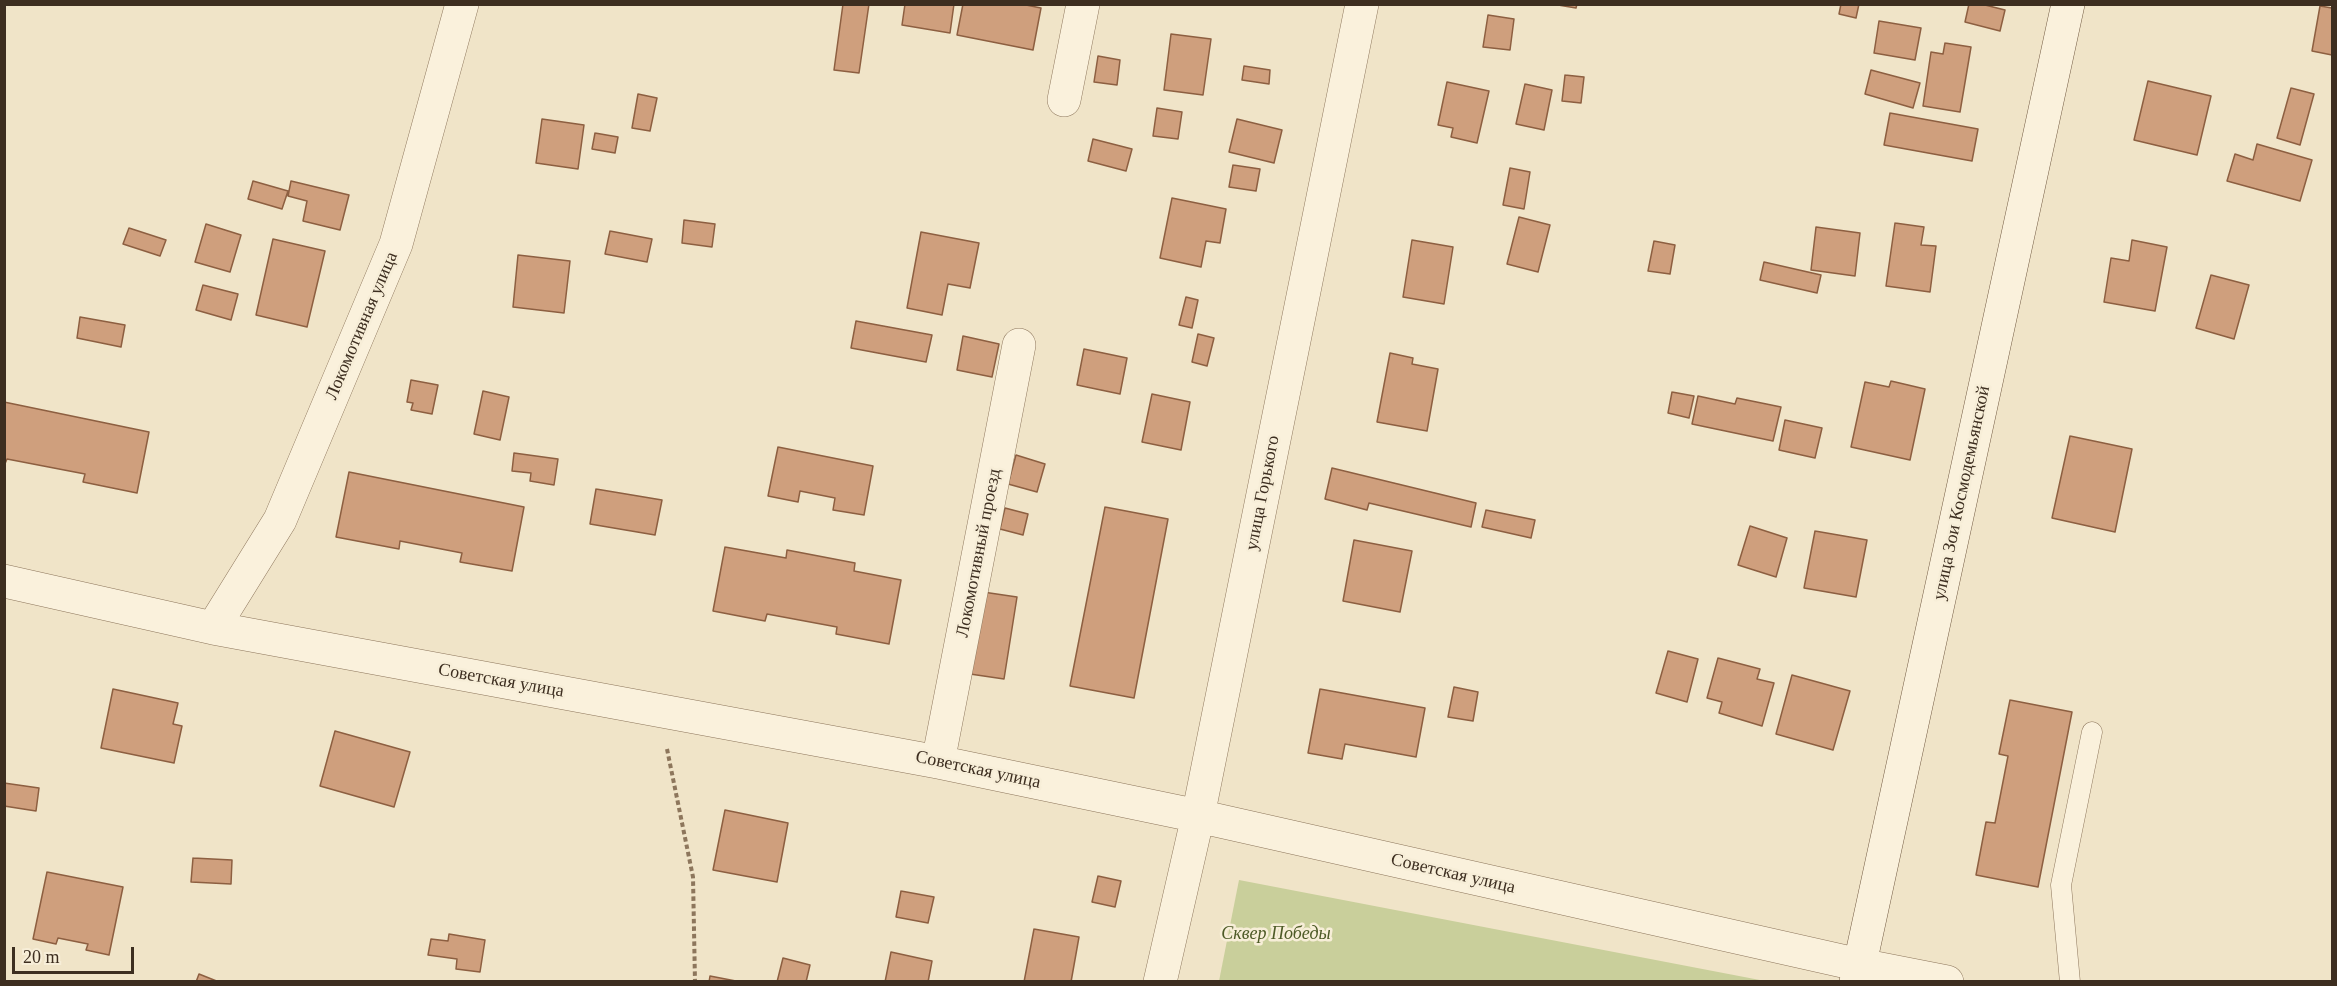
<!DOCTYPE html>
<html>
<head>
<meta charset="utf-8">
<style>
	body { margin:0 }
	#map { position:relative; width:2337px; height:986px; overflow:hidden; background:#f0e4c8; font-family:Georgia,serif }
	canvas { display:block }
	.frame { position:absolute; inset:0; border:6px solid #3d2e20; pointer-events:none }
	.scale { position:absolute; left:12px; top:947px; width:122px; height:27px; box-sizing:border-box; border:3px solid #3d2e20; border-top:0; padding-left:8px; font-size:18px; line-height:21px; white-space:nowrap; color:#3d2e20; -webkit-text-stroke:4px #f7eed8; paint-order:stroke }
</style>
</head>
<body>
<div id="map">
<canvas width="2337" height="986"></canvas>
<div class="frame"></div>
<div class="scale">20 m</div>
</div>
<script>
const g = document.querySelector('canvas').getContext('2d');
g.lineJoin = 'round';
function fillPath(path, color) { g.fillStyle = color; g.fill(path, 'evenodd'); }
const toPath = rows => new Path2D(rows.map(r => 'M' + r).join(''));
function stroke(path, color, width, dash) { g.strokeStyle = color; g.lineWidth = width; g.lineCap = dash ? 'butt' : 'round'; g.setLineDash(dash || []); g.stroke(path); }
function drawText(font, color, halo, rows, align = 'center') {
  g.font = font + ' Georgia,serif'; g.lineWidth = 5; g.setLineDash([]); g.textBaseline = 'middle'; g.strokeStyle = halo; g.fillStyle = color; for (const [text, x, y, turn = 0] of rows) {
    g.save(); g.translate(x, y); g.rotate((+turn || 0) * Math.PI / 180); g.textAlign = isNaN(turn) ? turn : align; if (halo) g.strokeText(text, 0, 0); g.fillText(text, 0, 0); g.restore();
  }
}
const green = toPath([
	[1239,880,1765,981,1219,981]
]);
const building = toPath([
	[843,4,869,4,859,73,834,70,843,4],
	[905,4,954,4,950,33,902,25,905,4],
	[963,4,1021,4,1041,8,1033,50,957,35,963,4],
	[1552,4,1577,4,1576,8,1552,4],
	[1841,4,1859,4,1856,18,1839,14,1841,4],
	[1969,4,1981,4,2005,10,2000,31,1965,22,1969,4],
	[2320,6,2332,8,2332,55,2312,51,2320,6],
	[1488,15,1514,19,1510,50,1483,47,1488,15],
	[1879,21,1921,28,1915,60,1874,53,1879,21],
	[1171,34,1211,39,1203,95,1164,90,1171,34],
	[1945,43,1971,47,1960,112,1923,106,1931,52,1943,54,1945,43],
	[1098,56,1120,60,1117,85,1094,82,1098,56],
	[1244,66,1270,70,1269,84,1242,80,1244,66],
	[1871,70,1920,83,1913,108,1865,94,1871,70],
	[1565,75,1584,77,1581,103,1562,101,1565,75],
	[2148,81,2211,96,2197,155,2134,140,2148,81],
	[1447,82,1489,91,1477,143,1451,137,1453,128,1438,125,1447,82],
	[1525,84,1552,90,1544,130,1516,124,1525,84],
	[2291,88,2314,94,2300,145,2277,138,2291,88],
	[638,94,657,98,650,131,632,128,638,94],
	[1157,108,1182,112,1178,139,1153,136,1157,108],
	[1890,113,1978,129,1972,161,1884,145,1890,113],
	[542,119,584,125,578,169,536,163,542,119],
	[1237,119,1282,130,1274,163,1229,152,1237,119],
	[595,133,618,137,615,153,592,149,595,133],
	[1093,139,1132,149,1126,171,1088,161,1093,139],
	[2257,144,2312,160,2300,201,2227,181,2235,154,2253,160,2257,144],
	[1233,165,1260,169,1256,191,1229,187,1233,165],
	[1510,168,1530,172,1524,209,1503,205,1510,168],
	[253,181,288,191,282,209,248,199,253,181],
	[291,181,349,195,340,230,303,221,307,201,288,196,291,181],
	[1172,198,1226,209,1220,243,1206,241,1201,267,1160,258,1172,198],
	[1519,217,1550,225,1538,272,1507,264,1519,217],
	[684,220,715,224,712,247,682,243,684,220],
	[1895,223,1924,227,1921,245,1936,246,1930,292,1886,286,1895,223],
	[206,224,241,235,230,272,195,262,206,224],
	[1816,227,1860,233,1855,276,1811,270,1816,227],
	[129,228,166,240,160,256,123,244,129,228],
	[610,231,652,239,647,262,605,254,610,231],
	[921,232,979,243,970,288,948,284,942,315,907,308,921,232],
	[273,239,325,251,307,327,256,315,273,239],
	[1412,240,1453,247,1444,304,1403,297,1412,240],
	[2132,240,2167,247,2155,311,2104,302,2111,258,2129,261,2132,240],
	[1654,241,1675,245,1670,274,1648,271,1654,241],
	[518,255,570,261,564,313,513,307,518,255],
	[1764,262,1821,275,1817,293,1760,280,1764,262],
	[2211,275,2249,285,2234,339,2196,328,2211,275],
	[203,285,238,294,231,320,196,310,203,285],
	[1186,297,1198,300,1192,328,1179,325,1186,297],
	[80,317,125,325,121,347,77,338,80,317],
	[856,321,932,335,926,362,851,348,856,321],
	[1198,334,1214,338,1207,366,1192,362,1198,334],
	[963,336,999,344,992,377,957,370,963,336],
	[1084,349,1127,358,1120,394,1077,385,1084,349],
	[1390,353,1413,358,1412,364,1438,369,1427,431,1377,422,1390,353],
	[411,380,438,385,432,414,411,410,413,403,407,402,411,380],
	[1891,381,1925,389,1910,460,1851,447,1865,382,1889,387,1891,381],
	[483,391,509,397,500,440,474,434,483,391],
	[1672,392,1694,396,1689,418,1668,413,1672,392],
	[1152,394,1190,402,1181,450,1142,442,1152,394],
	[1698,396,1735,404,1737,398,1781,407,1773,441,1692,424,1698,396],
	[4,402,149,432,137,493,83,482,85,474,7,459,4,466,4,402],
	[1785,420,1822,428,1815,458,1779,450,1785,420],
	[2070,436,2132,449,2115,532,2052,518,2070,436],
	[778,447,873,466,864,515,833,510,835,498,800,491,798,502,768,496,778,447],
	[514,453,558,459,554,485,530,481,531,473,512,471,514,453],
	[1016,455,1045,464,1037,492,1008,484,1016,455],
	[1332,468,1476,503,1471,527,1369,503,1367,510,1325,499,1332,468],
	[349,472,524,507,512,571,460,562,462,553,400,541,399,549,336,537,349,472],
	[596,489,662,500,655,535,590,524,596,489],
	[1105,507,1168,519,1134,698,1070,686,1105,507],
	[1005,508,1028,514,1023,535,1000,529,1005,508],
	[1486,510,1535,520,1531,538,1482,527,1486,510],
	[1750,526,1787,538,1776,577,1738,565,1750,526],
	[1815,531,1867,540,1856,597,1804,588,1815,531],
	[1354,540,1412,551,1400,612,1343,601,1354,540],
	[725,547,786,558,787,550,855,563,854,571,901,580,889,644,836,634,837,627,767,614,765,621,713,611,725,547],
	[983,592,1017,597,1004,679,970,674,983,592],
	[1668,651,1698,659,1687,702,1656,693,1668,651],
	[1718,658,1760,669,1757,679,1774,683,1762,726,1719,713,1722,702,1707,698,1718,658],
	[1792,675,1850,691,1833,750,1776,734,1792,675],
	[1454,687,1478,692,1473,721,1448,717,1454,687],
	[113,689,178,703,173,724,182,726,174,763,101,748,113,689],
	[1320,689,1425,708,1416,757,1345,744,1342,759,1308,753,1320,689],
	[2010,700,2072,712,2038,887,1976,875,1986,822,1995,823,2008,756,1999,754,2010,700],
	[335,731,410,752,394,807,320,786,335,731],
	[4,783,39,788,36,811,4,806,4,783],
	[725,810,788,823,777,882,713,870,725,810],
	[193,858,232,860,231,884,191,882,193,858],
	[47,872,123,887,109,955,86,950,88,944,58,938,56,944,33,939,47,872],
	[1098,876,1121,881,1115,907,1092,902,1098,876],
	[901,891,934,897,928,923,896,917,901,891],
	[1034,929,1079,937,1071,982,1024,982,1034,929],
	[449,934,485,940,480,972,456,969,457,959,428,955,431,939,448,941,449,934],
	[891,952,932,961,928,982,885,982,891,952],
	[783,958,810,965,806,982,777,982,783,958],
	[199,974,219,982,196,982,199,974],
	[710,976,741,982,709,982,710,976]
]);
const path = toPath([
	[667,749,693,877,695,982]
]);
const lane = toPath([
	[2070,982,2061,885,2092,732]
]);
const street = toPath([
	[1064,100,1083,4],
	[4,581,213,628,938,762,1198,816,1860,965,1947,982],
	[213,628,280,520,396,244,462,4],
	[938,762,1019,345],
	[1160,982,1198,816,1362,4]
]);
const secondary = toPath([
	[1856,982,2068,4]
]);
const streetNames = [
	["Локомотивная улица",362,326,-67],
	["улица Горького",1263,493,-79],
	["улица Зои Космодемьянской",1962,493,-78],
	["Локомотивный проезд",979,553,-79],
	["Советская улица",501,681,10],
	["Советская улица",978,770,12],
	["Советская улица",1453,874,13]
];
const parkNames = [
	["Сквер Победы",1276,934]
];
fillPath(green, '#c9cf9b');
fillPath(building, '#cf9f7d');
stroke(building, '#8d5f41', 1.5);
stroke(lane, '#8d765c', 21);
stroke(street, '#8d765c', 34);
stroke(secondary, '#6f573f', 34);
stroke(path, '#8d765c', 4, [4.5, 3]);
stroke(lane, '#faf1dc', 20);
stroke(street, '#faf1dc', 33);
stroke(secondary, '#faf1dc', 33);
drawText('18px', '#3d2e20', '#f7eed8', streetNames);
drawText('italic 18px', '#4d5a26', '#f7eed8', parkNames);
</script>
</body>
</html>
